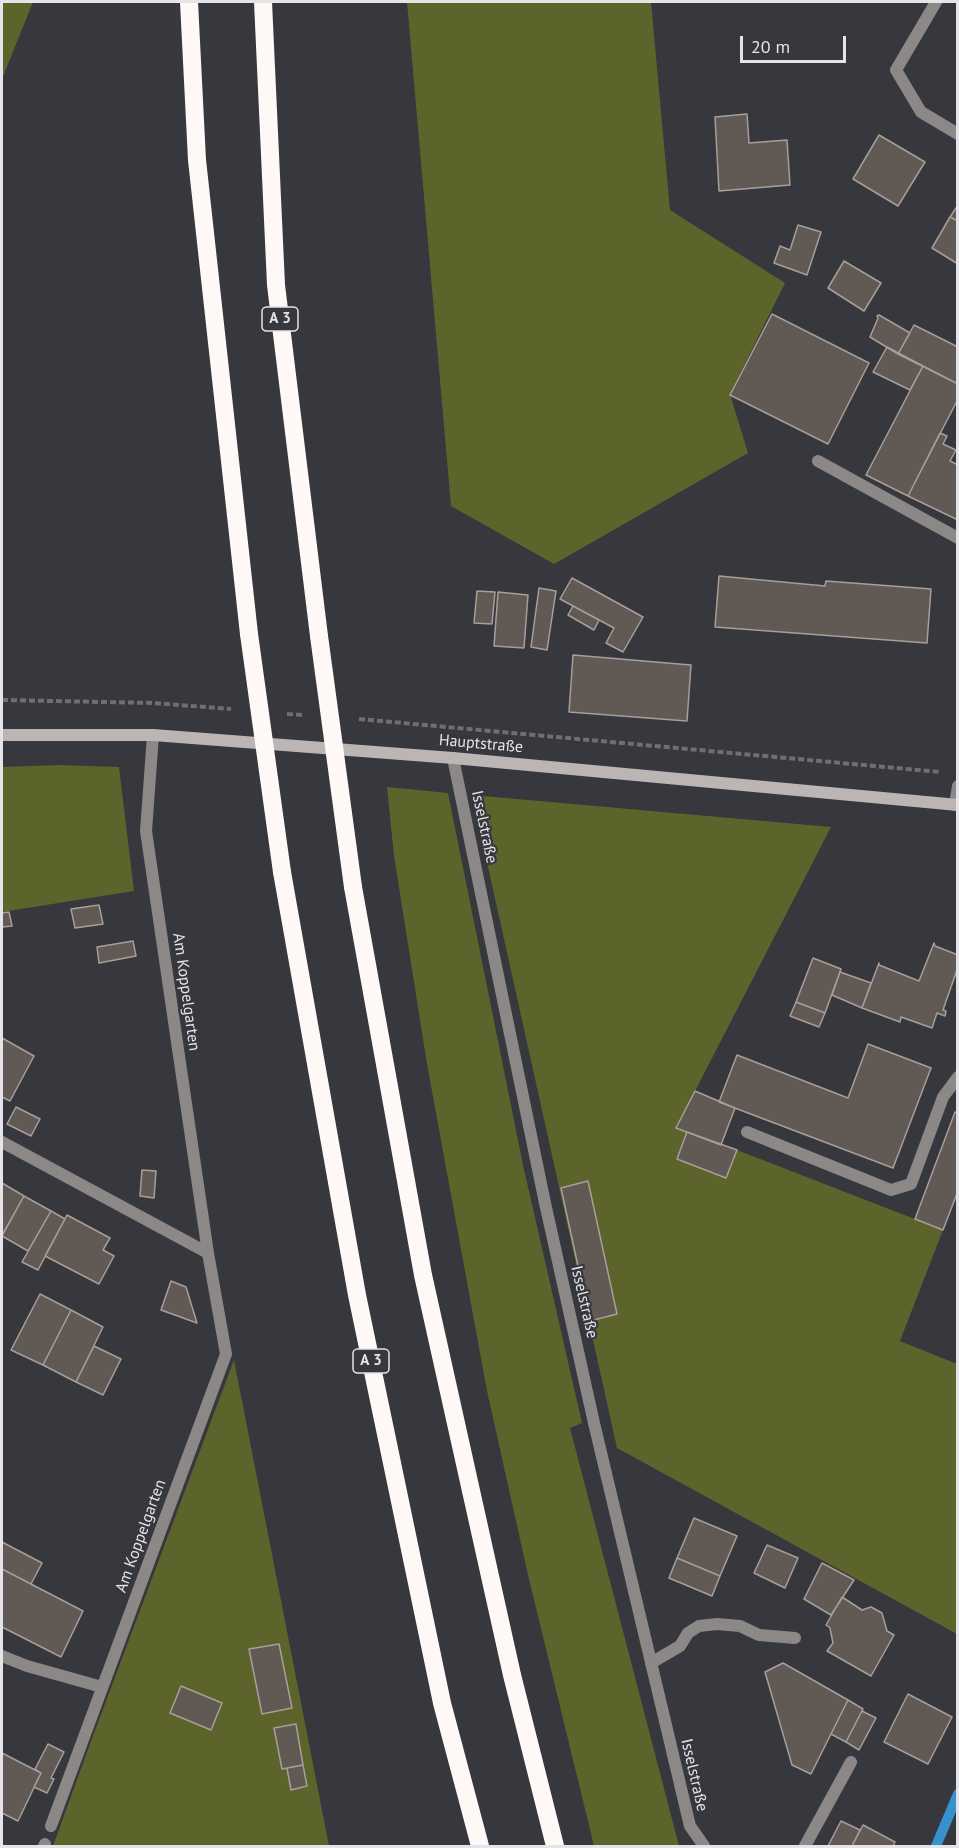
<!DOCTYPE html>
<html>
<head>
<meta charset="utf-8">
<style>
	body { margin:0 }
	#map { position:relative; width:959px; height:1848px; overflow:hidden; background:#37373e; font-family:"PT Sans",sans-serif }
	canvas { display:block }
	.frame { position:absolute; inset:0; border:3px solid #e5e4e9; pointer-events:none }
	.scale { position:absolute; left:740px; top:36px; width:106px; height:27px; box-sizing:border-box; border:3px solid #e5e4e9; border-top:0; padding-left:8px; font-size:18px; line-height:21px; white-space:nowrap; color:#e5e4e9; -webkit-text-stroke:4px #37373e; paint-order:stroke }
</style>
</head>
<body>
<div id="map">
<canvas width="959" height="1848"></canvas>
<div class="frame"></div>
<div class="scale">20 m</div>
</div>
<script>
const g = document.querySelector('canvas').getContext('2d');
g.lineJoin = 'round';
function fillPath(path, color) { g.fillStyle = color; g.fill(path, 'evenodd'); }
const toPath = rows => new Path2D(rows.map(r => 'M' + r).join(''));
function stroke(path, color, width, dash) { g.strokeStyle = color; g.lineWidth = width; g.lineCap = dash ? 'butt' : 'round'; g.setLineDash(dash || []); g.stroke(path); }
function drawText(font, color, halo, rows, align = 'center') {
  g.font = font + ' "PT Sans",sans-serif'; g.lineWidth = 4.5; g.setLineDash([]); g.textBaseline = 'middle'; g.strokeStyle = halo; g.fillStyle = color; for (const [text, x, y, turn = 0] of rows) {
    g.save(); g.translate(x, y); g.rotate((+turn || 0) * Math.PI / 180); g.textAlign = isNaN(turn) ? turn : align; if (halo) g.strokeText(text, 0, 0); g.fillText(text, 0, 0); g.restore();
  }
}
const green = toPath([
	[2,2,33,2,2,79],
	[407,2,651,2,670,210,785,283,730,394,748,453,554,564,451,506],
	[58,765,119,767,134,891,2,912,2,767],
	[387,787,448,793,523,1165,582,1423,570,1428,679,1846,594,1846,528,1575,487,1391,427,1064,394,856],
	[472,795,831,827,676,1128,687,1132,677,1159,726,1178,737,1150,943,1230,900,1341,957,1364,957,1634,617,1448],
	[234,1360,329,1846,53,1846,94,1733]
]);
const stream = toPath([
	[936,1846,958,1794]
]);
const building = toPath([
	[747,114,749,143,787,140,790,185,719,191,715,117,747,114],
	[879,135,925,162,898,206,853,179,879,135],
	[958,205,958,221,950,217,958,205],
	[950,217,958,221,958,264,932,248,950,217],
	[798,225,821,232,807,275,774,263,780,246,790,250,798,225],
	[844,261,881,283,864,311,828,288,844,261],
	[772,314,869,363,828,444,730,395,772,314],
	[879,315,910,333,898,354,870,337,878,318,877,316,879,315],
	[914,325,958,347,958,384,898,354,914,325],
	[887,347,923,366,910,390,873,372,887,347],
	[923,366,958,384,958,399,908,496,866,475,923,366],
	[940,433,947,436,943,444,956,450,950,461,958,465,958,520,908,496,940,433],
	[719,576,825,586,826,581,931,589,927,643,715,627,719,576],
	[572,578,643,617,623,652,606,643,614,628,560,599,572,578],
	[539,588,556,591,547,650,531,647,539,588],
	[477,591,495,592,492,624,474,623,477,591],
	[498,592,528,595,524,648,494,646,498,592],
	[573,606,599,620,594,630,568,615,573,606],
	[573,655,691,665,687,721,569,712,573,655],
	[99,905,103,924,75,928,71,909,99,905],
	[9,912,12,926,2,927,2,913,9,912],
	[133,941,136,956,99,963,97,947,133,941],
	[934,943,935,946,958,955,958,967,943,1010,946,1011,945,1016,937,1013,932,1028,901,1017,900,1022,862,1008,879,963,879,965,919,981,934,943],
	[813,958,841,969,825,1013,796,1002,813,958],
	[840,972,871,983,862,1008,832,995,840,972],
	[796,1002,825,1013,819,1027,790,1016,796,1002],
	[2,1038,34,1056,10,1101,2,1097,2,1038],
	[868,1044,931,1068,893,1168,719,1102,737,1055,848,1098,868,1044],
	[695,1091,735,1108,721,1145,676,1128,695,1091],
	[16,1107,40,1119,31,1136,7,1124,16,1107],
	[955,1112,958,1113,958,1191,943,1230,915,1219,955,1112],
	[687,1132,737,1150,726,1178,677,1159,687,1132],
	[142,1170,156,1171,154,1198,140,1196,142,1170],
	[588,1181,617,1314,590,1321,561,1188,588,1181],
	[2,1183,24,1196,2,1235,2,1183],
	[24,1196,51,1211,28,1251,2,1236,24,1196],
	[51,1211,65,1219,38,1270,22,1262,51,1211],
	[67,1215,110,1238,103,1250,114,1256,99,1284,45,1256,67,1215],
	[171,1281,186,1287,197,1323,161,1310,171,1281],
	[40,1294,71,1310,43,1365,11,1350,40,1294],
	[71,1310,103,1327,76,1382,43,1365,71,1310],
	[94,1346,121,1359,103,1395,76,1382,94,1346],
	[694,1518,737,1536,720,1576,677,1558,694,1518],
	[2,1542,42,1563,31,1584,2,1569,2,1542],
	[767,1545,798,1558,785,1588,754,1573,767,1545],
	[677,1558,720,1576,712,1596,669,1578,677,1558],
	[822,1563,854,1580,831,1615,804,1599,822,1563],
	[2,1569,83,1611,61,1657,2,1627,2,1569],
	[842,1597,862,1610,871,1607,882,1613,887,1631,894,1635,871,1676,827,1651,833,1643,830,1628,826,1625,842,1597],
	[279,1644,292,1708,262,1714,249,1649,279,1644],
	[783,1663,848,1700,811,1774,792,1765,765,1672,783,1663],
	[181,1686,222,1703,211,1730,170,1713,181,1686],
	[908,1694,952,1717,928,1764,884,1742,908,1694],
	[848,1700,863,1709,846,1742,831,1734,848,1700],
	[862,1711,876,1718,859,1750,846,1742,862,1711],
	[296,1724,303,1765,282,1769,274,1728,296,1724],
	[48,1744,64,1752,51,1778,54,1779,47,1793,34,1787,41,1773,35,1769,48,1744],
	[2,1753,41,1773,18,1821,2,1813,2,1753],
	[303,1765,307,1786,291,1790,287,1768,303,1765],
	[841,1821,860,1830,852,1846,828,1846,841,1821],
	[863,1825,895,1842,893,1846,852,1846,863,1825]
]);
const path = toPath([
	[2,700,153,703,231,709],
	[287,714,303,715],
	[359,719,940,772]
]);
const lane = toPath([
	[818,461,958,538],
	[747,1132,891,1190,911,1184,943,1097,958,1077],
	[2,1656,27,1666,102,1687],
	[651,1663,680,1646,688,1633,699,1626,717,1624,740,1626,759,1635,795,1638],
	[805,1846,851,1762]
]);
const street = toPath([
	[936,2,896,70,921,112,958,134],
	[453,758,545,1203,594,1423,690,1826,704,1846],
	[955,805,958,786],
	[2,1142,208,1253],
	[51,1826,226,1354,208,1253,146,831,153,735],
	[44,1846,45,1844]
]);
const secondary = toPath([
	[2,735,153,735,453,758,958,805]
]);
const highway = toPath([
	[189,2,197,160,249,634],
	[263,2,276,285,319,636],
	[282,872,357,1295,442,1703,480,1846],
	[353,887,423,1275,512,1675,555,1846]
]);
const highwayBridge = toPath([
	[249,634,282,872],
	[319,636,353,887]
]);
const shields = [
	[280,319,36],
	[371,1361,36]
];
const shieldNames = [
	["A 3",280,319],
	["A 3",371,1361]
];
const streetNames = [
	["Hauptstraße",481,744,5],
	["Isselstraße",484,827,78],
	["Am Koppelgarten",186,992,82],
	["Isselstraße",584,1302,77],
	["Am Koppelgarten",141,1536,-70],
	["Isselstraße",694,1775,77]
];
fillPath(green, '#5c642b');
stroke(stream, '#3891cd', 10);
fillPath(building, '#605954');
stroke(building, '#a89f9a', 1.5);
stroke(path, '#6e6e74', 4, [6, 3]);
stroke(lane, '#8c8887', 12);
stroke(street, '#8c8887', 12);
stroke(secondary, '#bbb5b3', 12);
stroke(highway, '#fef8f6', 18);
stroke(highwayBridge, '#fef8f6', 18);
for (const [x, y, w] of shields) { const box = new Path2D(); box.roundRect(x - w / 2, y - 12, w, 24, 4.5); g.fillStyle = '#37373e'; g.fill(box); stroke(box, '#e5e4e9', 1.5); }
drawText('bold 15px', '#e5e4e9', null, shieldNames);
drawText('16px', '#e5e4e9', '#37373e', streetNames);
</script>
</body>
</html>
